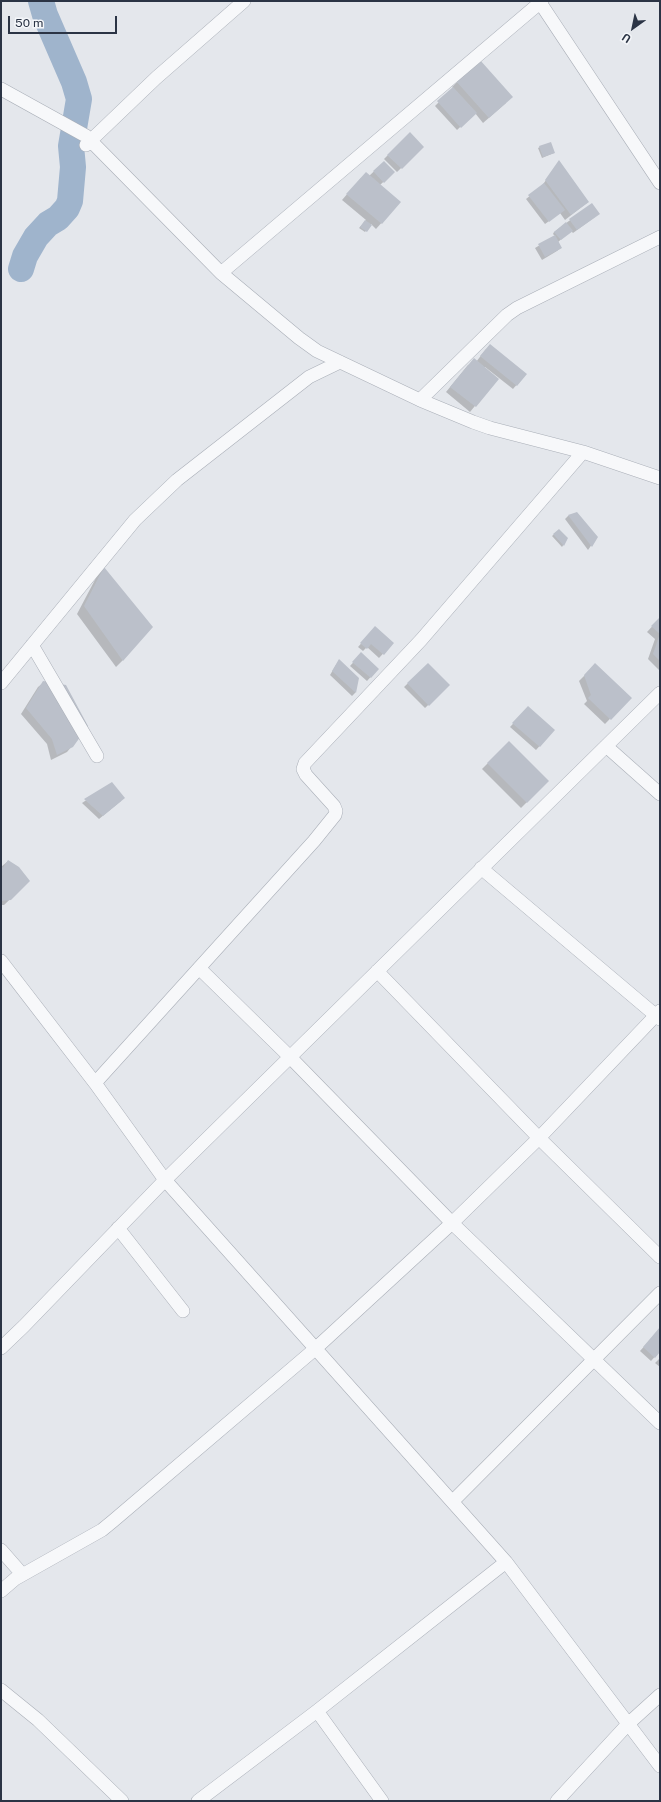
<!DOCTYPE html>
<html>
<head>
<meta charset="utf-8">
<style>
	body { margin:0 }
	#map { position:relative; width:661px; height:1802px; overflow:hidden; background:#e4e7ec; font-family:"Public Sans",sans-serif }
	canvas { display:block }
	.frame { position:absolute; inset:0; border:2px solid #2b3445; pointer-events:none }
	.north { position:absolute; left:613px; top:8px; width:40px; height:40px; -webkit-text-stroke:3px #f4f6f9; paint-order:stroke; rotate:213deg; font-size:11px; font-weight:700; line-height:16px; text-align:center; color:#2b3445 }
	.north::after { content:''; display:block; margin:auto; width:14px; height:18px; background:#2b3445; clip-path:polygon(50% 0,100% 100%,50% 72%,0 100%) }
	.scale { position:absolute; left:8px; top:16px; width:109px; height:18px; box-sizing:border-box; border:2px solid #2b3445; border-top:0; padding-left:5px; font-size:12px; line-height:14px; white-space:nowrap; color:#2b3445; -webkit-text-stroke:3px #f4f6f9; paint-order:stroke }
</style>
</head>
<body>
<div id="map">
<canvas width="661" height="1802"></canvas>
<div class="frame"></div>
<div class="north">U</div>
<div class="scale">50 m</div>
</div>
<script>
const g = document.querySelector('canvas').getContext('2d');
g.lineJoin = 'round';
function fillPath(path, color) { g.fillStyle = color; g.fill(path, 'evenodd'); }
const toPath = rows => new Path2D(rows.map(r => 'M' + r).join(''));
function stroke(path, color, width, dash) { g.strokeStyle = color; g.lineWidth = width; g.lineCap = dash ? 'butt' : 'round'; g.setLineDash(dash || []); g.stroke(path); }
const shadow = toPath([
	[457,82,506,103,483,123,475,113,457,130,435,106,453,88,452,87],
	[410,133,423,147,397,172,384,159],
	[540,147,554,153,542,158,538,148],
	[384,162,394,172,380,185,400,202,376,229,371,224,365,232,359,228,366,220,342,200,361,178,369,176],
	[559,162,588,202,565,220,560,213,545,224,526,199,541,187],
	[592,204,595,217,573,233,571,231,558,242,561,248,557,251,542,260,535,248,555,236,553,234,554,232],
	[486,349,525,375,513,389,485,367,484,368,497,379,470,412,446,392,468,365,476,362],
	[576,513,597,537,588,550,565,519,568,516],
	[559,530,567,539,562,547,552,536],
	[104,569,123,660,116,667,77,614,97,576],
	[660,618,660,671,648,659,655,639,647,632],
	[375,628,393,643,379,658,367,647,363,651,358,647],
	[361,654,378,669,367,681,350,666],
	[339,660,358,679,355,693,352,696,330,675],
	[428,664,449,685,425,708,404,687],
	[595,665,630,698,605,724,584,704,587,701,579,681],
	[44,682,72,746,67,752,51,760,47,744,21,714,38,687],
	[525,711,554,730,536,750,510,727],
	[509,742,548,781,521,808,482,769],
	[112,783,121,801,99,819,82,803],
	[8,861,29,881,4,905,1,905,1,867],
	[657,1332,660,1351,651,1361,640,1351],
	[660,1358,660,1367,655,1363]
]);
const river = toPath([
	[21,269,25,256,36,237,48,224,58,218,67,208,70,201,73,167,71,146,79,99,74,82,45,15,41,1]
]);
const building = toPath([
	[480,60,513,97,489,118,456,81],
	[453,87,477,113,461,128,437,101],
	[410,132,424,147,402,169,387,155],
	[551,142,555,153,543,157,539,146],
	[559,160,589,202,571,215,545,180],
	[384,161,395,172,384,183,373,171],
	[366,172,401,202,382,224,346,194],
	[544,183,565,210,549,222,528,195],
	[592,203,600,214,577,230,569,219],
	[365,220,372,225,367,232,360,227],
	[566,222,573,231,561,240,554,232],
	[555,235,562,248,545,257,538,244],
	[490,344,527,374,517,386,480,356],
	[474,358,499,379,476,407,450,387],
	[577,512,598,537,592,547,568,515],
	[559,529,568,538,564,546,553,534],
	[104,567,153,627,123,661,84,606],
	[660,617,660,661,653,654,660,634,651,626],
	[375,626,394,643,384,655,371,644,367,649,360,643],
	[361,652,379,669,371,678,352,662],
	[339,659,359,678,356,693,332,671],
	[428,663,450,685,429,706,407,683],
	[595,663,632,698,611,720,588,698,591,695,584,675],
	[43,681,66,685,88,726,73,747,57,755,52,739,26,708],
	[528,706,555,730,540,747,512,723],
	[509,741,549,781,527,803,487,763],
	[112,782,125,798,103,816,84,799],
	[8,860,19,867,30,881,11,900,1,901,1,865,3,868],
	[660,1327,660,1352,655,1358,643,1347]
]);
const minor = toPath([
	[539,1,660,183],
	[1,89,86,136,221,273,299,338,317,351,420,400,473,422,490,428,583,452,660,478],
	[86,145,156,78,244,1],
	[221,273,542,1],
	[420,400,507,315,517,308,660,237],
	[32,645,97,756],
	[1,683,135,520,177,480,309,377,340,362],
	[606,746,660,794],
	[481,868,660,1019],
	[1,961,95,1083,165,1180,506,1562,660,1766],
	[199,968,290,1057,452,1223,660,1423],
	[377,971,539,1138,660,1257],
	[95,1083,314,841,335,815,336,811,334,806,306,775,303,769,305,763,421,640,583,452],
	[118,1228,183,1311],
	[1,1348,24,1326,165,1180,660,693],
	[453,1501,660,1293],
	[1,1550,22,1574],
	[1,1591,15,1579,102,1530,113,1521,315,1349,452,1223,539,1138,660,1011],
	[1,1690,38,1720,122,1801],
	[317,1711,382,1801],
	[198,1801,317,1711,506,1562],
	[557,1801,628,1724,660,1695]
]);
fillPath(shadow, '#0003');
stroke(river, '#9fb4cc', 26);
fillPath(building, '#bbc0ca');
stroke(minor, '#a9aeb7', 14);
stroke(minor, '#f7f8fa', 13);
</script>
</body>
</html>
